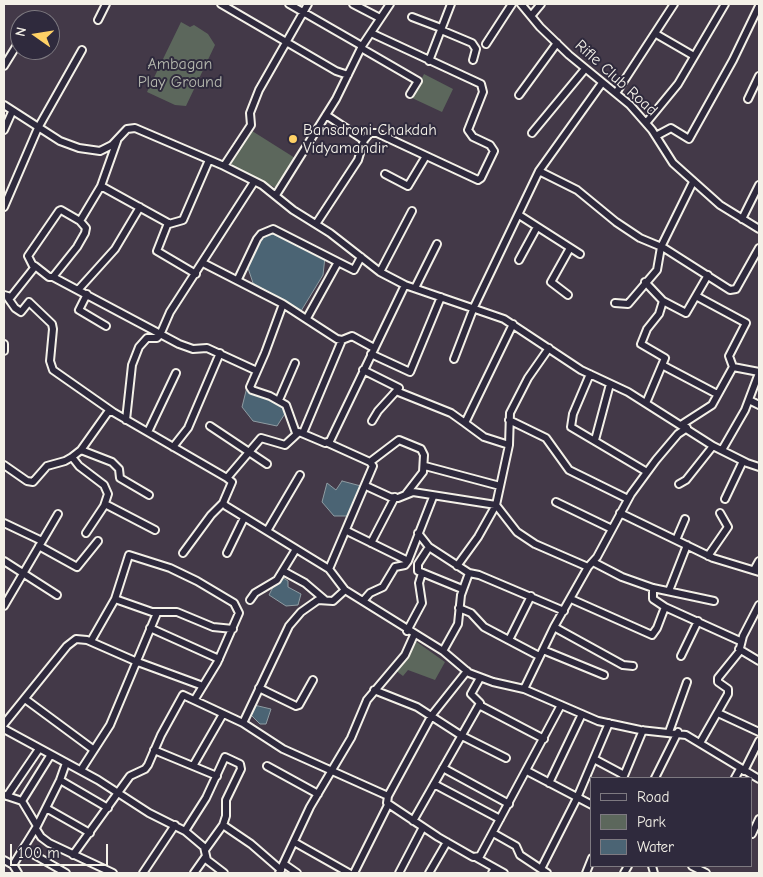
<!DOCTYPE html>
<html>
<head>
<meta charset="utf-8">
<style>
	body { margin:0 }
	#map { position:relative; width:763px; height:877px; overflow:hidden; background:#433948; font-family:"Comic Neue",sans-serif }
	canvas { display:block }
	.frame { position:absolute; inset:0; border:5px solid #f4f1e8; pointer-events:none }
	.legend { position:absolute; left:590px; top:777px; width:162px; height:90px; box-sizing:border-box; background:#2f2a3d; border:1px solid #7e7a81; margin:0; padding:6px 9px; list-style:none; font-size:15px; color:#f4f1e8 }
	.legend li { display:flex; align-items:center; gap:10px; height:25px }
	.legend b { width:25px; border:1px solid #7e7a81 }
	.north { position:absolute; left:10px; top:10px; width:50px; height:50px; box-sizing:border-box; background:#2f2a3d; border:1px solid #7e7a81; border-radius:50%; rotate:283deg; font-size:14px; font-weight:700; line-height:20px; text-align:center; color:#f4f1e8 }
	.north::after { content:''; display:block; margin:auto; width:18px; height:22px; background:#ffd166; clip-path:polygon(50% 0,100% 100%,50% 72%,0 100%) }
	.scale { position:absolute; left:10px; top:844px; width:98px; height:22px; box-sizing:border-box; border:2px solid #f4f1e8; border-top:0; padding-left:6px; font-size:15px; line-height:18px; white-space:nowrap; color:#f4f1e8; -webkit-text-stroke:4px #2f2a3d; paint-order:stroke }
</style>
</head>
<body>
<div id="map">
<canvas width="763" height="877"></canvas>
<div class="frame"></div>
<ul class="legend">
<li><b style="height:6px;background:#2f2a3d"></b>Road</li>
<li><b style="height:14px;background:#5c675c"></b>Park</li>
<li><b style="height:14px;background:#4b6474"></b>Water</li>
</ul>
<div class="north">N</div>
<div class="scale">100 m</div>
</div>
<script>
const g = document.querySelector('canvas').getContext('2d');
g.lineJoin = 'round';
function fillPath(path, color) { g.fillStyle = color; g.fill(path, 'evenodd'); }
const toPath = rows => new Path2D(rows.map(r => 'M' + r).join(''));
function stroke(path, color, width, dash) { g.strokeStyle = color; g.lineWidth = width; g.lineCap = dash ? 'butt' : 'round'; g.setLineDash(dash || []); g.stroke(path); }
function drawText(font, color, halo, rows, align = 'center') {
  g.font = font + ' "Comic Neue",sans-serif'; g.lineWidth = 4; g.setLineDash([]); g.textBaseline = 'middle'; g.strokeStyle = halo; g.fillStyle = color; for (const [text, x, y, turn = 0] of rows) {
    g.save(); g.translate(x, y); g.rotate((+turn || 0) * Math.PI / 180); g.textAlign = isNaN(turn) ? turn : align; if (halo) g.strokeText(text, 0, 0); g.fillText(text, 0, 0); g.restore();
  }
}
const green = toPath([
	[181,22,190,27,194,25,208,34,215,45,186,106,175,105,147,92],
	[424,74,453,89,442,112,412,98],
	[249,129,295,158,276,188,227,162],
	[414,640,445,662,435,680,408,670,403,676,395,670]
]);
const water = toPath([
	[269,231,325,257,323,275,301,311,253,283,247,265,257,240,269,231],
	[247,387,288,409,277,426,253,421,242,407,247,387],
	[342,481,361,486,350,516,334,516,322,502,327,483,336,490,342,481],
	[279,575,288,581,288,587,301,594,298,605,286,606,269,595,279,575],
	[254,705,271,709,266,724,260,724,248,712,254,705]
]);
const minor = toPath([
	[221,4,336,71,348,75],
	[289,4,362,46],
	[353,4,380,18],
	[521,4,540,27,569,55,630,105,652,130,673,163,720,205,759,229],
	[531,16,541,4],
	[412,17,441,28],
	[98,20,106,4],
	[441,30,472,43,476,49,473,60],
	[656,34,694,56],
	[486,44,512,4],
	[361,48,418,81,410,94],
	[429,61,451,4],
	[4,66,20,40],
	[616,93,674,4],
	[519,95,557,43],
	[748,99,759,76],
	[4,105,60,141,79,148,100,151,112,145,127,129,135,128,224,166,262,185,293,210,330,233,380,272,405,285,504,319,581,370,628,392,713,446,747,463,759,467],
	[646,123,678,84,725,4],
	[4,130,12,112],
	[532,133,585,69],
	[656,136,671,128,689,139,733,60,759,6],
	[364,140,370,133,377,133,478,180,481,178,494,151,490,145,473,137,468,130,483,92,481,84,371,33],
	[224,166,251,125,250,113,259,90,308,4],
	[539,171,577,190,616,222,640,238,664,248,730,290,736,289,759,248],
	[385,174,408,186,426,156],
	[101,186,168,223,157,251,196,274],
	[276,195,336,99,362,46,390,4],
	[4,207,38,128,82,50],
	[519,215,580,254],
	[742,219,759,185],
	[169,224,183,220,209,160],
	[316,224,358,160,364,140,326,115],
	[519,260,537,227],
	[338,262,354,270,361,257],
	[203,263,283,304,265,353,250,387,252,390,270,396,286,405,296,433],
	[35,266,49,277,53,277,77,247,85,233,86,228,80,221],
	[380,272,412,211],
	[53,277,179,344,193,349,207,348,257,371],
	[238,279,257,239,261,234,273,229,338,262,307,318],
	[645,282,663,301,659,314,647,329,641,344,665,358,646,403],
	[415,288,437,244],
	[78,290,115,249,140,207],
	[87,294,79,310,106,326],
	[4,295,11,297,34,268,28,256,59,211,61,210,80,221,101,186,117,141],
	[568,295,551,282,570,248],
	[696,296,746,323,729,356,733,367],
	[8,298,15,308,21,312,29,302,52,324,53,329,50,361,53,370,113,412],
	[663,301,686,313,708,275],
	[615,303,628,304,657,270,661,247,693,182],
	[283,304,337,339,342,340,352,336,374,348],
	[4,344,4,351],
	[371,354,410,372,441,297],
	[454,359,474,307,539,171,602,83],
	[662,365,717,394],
	[363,370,399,388,378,411,372,421],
	[590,374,573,414,571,427,647,472],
	[396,391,451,413,465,423],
	[279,400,295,363],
	[749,400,759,405],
	[126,420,132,365,139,347,147,338,157,338,160,335,170,312,254,182],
	[509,420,546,438,569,470,628,499],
	[681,425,712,405,733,367,759,372],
	[210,426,267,464],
	[148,432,176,373],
	[303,433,342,340],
	[595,440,610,384],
	[328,443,370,462,373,466,329,569],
	[509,445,484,437,465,423,513,324],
	[173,447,188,428,220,353],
	[81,450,112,462,119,469,120,478,149,495],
	[722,450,745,410,759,373],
	[72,457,79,466,104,485,108,494,104,506,86,533],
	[370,462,399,440,421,449,424,455,423,472,406,494],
	[4,465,27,481,33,482,47,466,65,461,72,457,81,450,108,412,113,412,227,478,232,482,223,503,226,506,329,569,345,590,443,651,469,673,493,682,524,689,598,721,640,730,686,735,759,779],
	[425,466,500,486],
	[227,478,261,438,285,445,299,432,325,443,330,441,405,285],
	[679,484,686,480,713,446],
	[366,486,390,497,398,498,413,492,496,505,517,532,535,544,588,567],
	[725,499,743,461],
	[556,502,612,529],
	[105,504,155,530],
	[620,513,713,558,759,572],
	[4,523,42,541],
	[267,531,300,475],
	[347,531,408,561],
	[418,533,429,547,469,573],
	[676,540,685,519],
	[371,543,395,497],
	[39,546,77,567,98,541],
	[429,547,418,564,418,571,462,589],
	[183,553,211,515,223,503],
	[227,553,244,518],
	[708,556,728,527,720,513],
	[4,561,57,595],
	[593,562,622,577,653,588,714,601],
	[457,566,478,537,496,505,509,445,510,413,528,378,549,348],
	[754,570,759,561],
	[283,571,305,583,325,600],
	[653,588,653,599,665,607,740,641],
	[669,591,687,545],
	[115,599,152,612,177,612,213,627,233,629],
	[571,599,652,635,657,628,665,607],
	[250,600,255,593,277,580,296,549],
	[363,601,370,593,383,587,395,567,405,565,408,561,433,497],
	[4,606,58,514],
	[459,608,471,613,484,627,539,656],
	[554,627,623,665,633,666],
	[150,628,219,659],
	[407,631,422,603,419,583,422,573],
	[509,640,531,596],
	[91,641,115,599,129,555,170,568,197,581,234,603,239,613,217,663,195,699],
	[739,649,759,661],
	[543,650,604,675],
	[443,651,458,624,461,595,469,573,479,575,564,611],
	[681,656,698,621],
	[467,671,432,715,388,796,387,803,438,837,473,857,480,856,561,705],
	[259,688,296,706,299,705,313,680],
	[524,689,554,627,588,567,597,557,631,494,656,460,678,434,687,428],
	[374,690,417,707,462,736,506,758],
	[25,699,94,750],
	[479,705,544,739],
	[718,713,759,732],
	[243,723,289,626,301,612,318,600,333,601,345,590],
	[4,724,67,646,76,639,87,640,135,661,203,686],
	[4,729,98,780,149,813,185,831,204,847,207,860,224,873],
	[669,732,687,682],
	[700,743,728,694,728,689,718,682,718,678,739,652,743,636,759,605],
	[154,750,217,776],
	[594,759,624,775],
	[193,766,223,714],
	[267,766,318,794],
	[443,768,509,804],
	[81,770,110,725,157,613],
	[527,771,592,805],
	[744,771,759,741],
	[623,778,643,730],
	[655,778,678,732],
	[735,778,740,769],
	[60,780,108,808],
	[549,783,582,714],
	[434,784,500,819],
	[4,795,22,801,37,826,13,865],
	[7,796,39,749],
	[22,801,50,756],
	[46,808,90,833],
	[413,821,479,705,480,703,471,694,480,678],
	[223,825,251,844,281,870],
	[37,826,60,780,66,763],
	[36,829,41,837,49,843,113,873],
	[185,831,206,798,225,757,240,764,241,769,226,800,226,816,223,825,205,850],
	[493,833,516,846,520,855,547,873],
	[752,834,759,819],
	[294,842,349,873],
	[24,849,66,873],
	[73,855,130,776,145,769,148,765,161,735,183,695,243,723,283,749,388,796],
	[477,858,495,868,492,873],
	[4,860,13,865,18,873],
	[284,864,297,873],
	[652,866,654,873],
	[692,866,706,873],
	[495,868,504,873],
	[541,869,577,798,609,723],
	[143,873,175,825],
	[194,873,206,856],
	[279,873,310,807,351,738,367,700,405,655,414,635],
	[354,873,388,805],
	[399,873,423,827],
	[429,873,447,842],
	[586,873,592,858],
	[624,873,628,866]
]);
const markers = [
	[293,139,5,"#ffd166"]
];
const parkNames = [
	["Ambagan",180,64],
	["Play Ground",180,82]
];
const streetNames = [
	["Rifle Club Road",616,78,42]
];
const poiNames = [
	["Bansdroni Chakdah",303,130],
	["Vidyamandir",303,148]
];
fillPath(green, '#5c675c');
fillPath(water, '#4b6474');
stroke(water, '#8f9ca2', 1);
stroke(minor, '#f4f1e8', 10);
stroke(minor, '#2f2a3d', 6);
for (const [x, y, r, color] of markers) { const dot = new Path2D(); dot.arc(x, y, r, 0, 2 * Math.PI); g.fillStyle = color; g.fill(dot); stroke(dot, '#2f2a3d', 2); }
drawText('16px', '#b7bab0', '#2f2a3d', parkNames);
drawText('16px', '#f4f1e8', '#2f2a3d', streetNames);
drawText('16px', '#f4f1e8', '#2f2a3d', poiNames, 'left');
</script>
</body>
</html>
